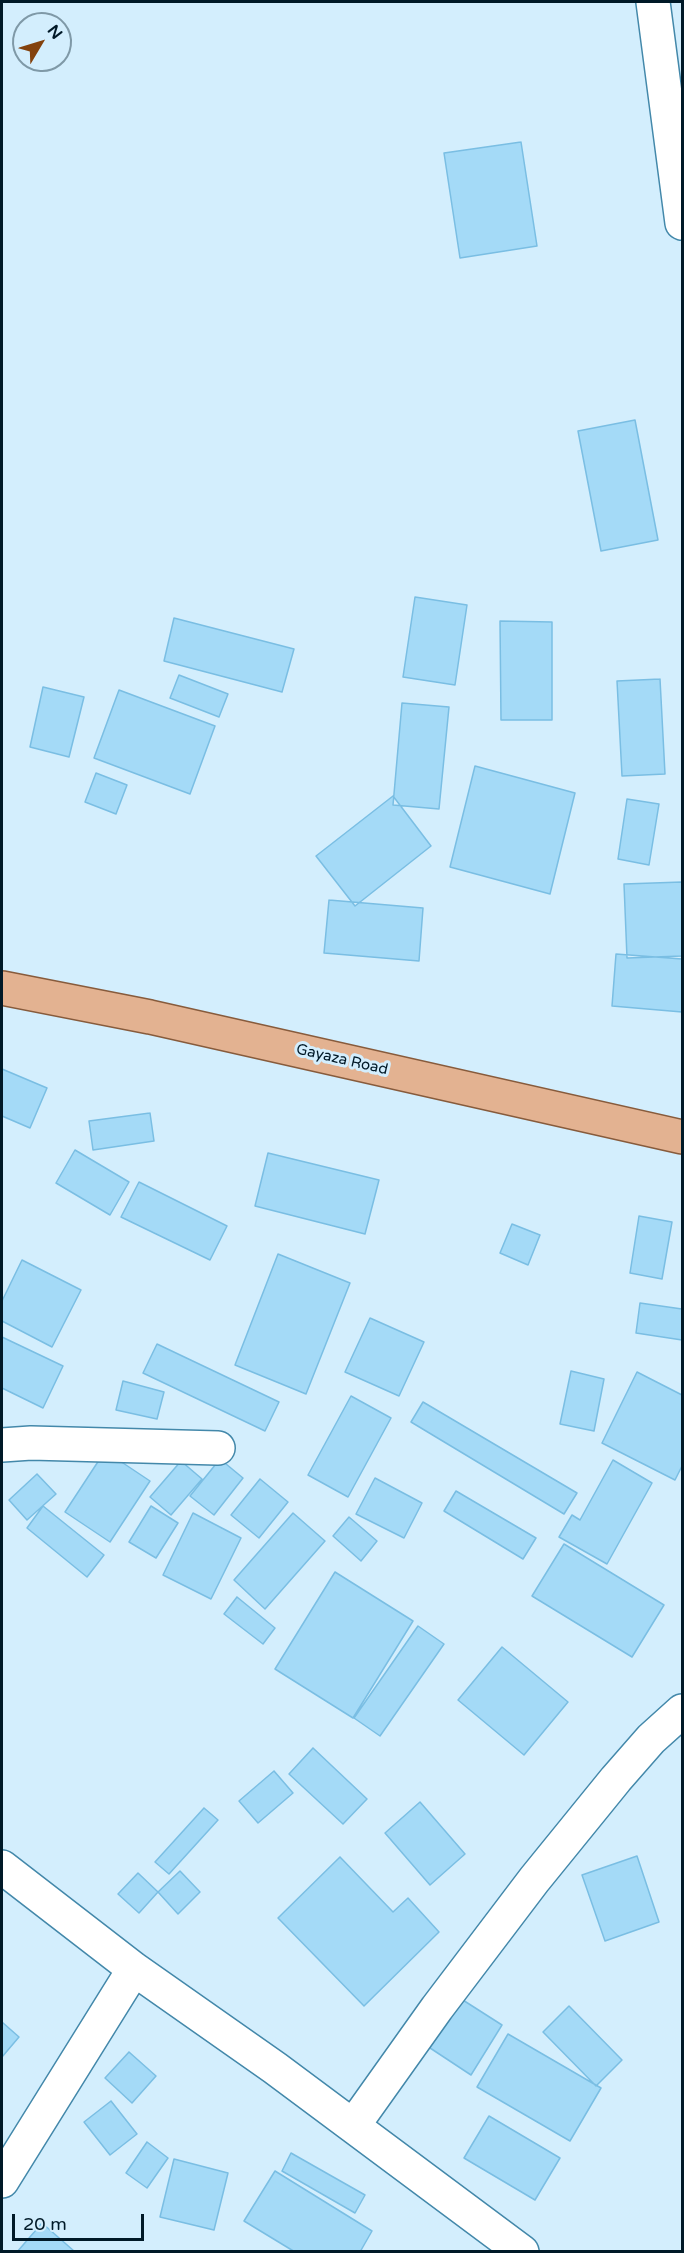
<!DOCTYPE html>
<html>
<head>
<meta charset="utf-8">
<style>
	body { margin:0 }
	#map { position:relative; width:684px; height:2253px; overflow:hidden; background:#d3eefd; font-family:"Varela Round",sans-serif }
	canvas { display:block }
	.frame { position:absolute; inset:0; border:3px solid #001927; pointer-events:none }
	.north { position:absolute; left:12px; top:12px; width:60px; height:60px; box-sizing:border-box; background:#d3eefd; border:2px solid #7f99a7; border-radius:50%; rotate:52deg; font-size:16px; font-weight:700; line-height:24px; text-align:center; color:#001927 }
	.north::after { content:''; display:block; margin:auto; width:21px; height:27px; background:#83420e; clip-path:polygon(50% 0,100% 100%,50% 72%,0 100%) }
	.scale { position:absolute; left:12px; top:2214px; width:132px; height:27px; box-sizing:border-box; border:3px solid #001927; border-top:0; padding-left:8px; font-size:18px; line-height:21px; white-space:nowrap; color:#001927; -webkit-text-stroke:4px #d3eefd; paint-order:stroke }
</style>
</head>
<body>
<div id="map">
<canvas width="684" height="2253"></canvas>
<div class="frame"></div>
<div class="north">N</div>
<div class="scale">20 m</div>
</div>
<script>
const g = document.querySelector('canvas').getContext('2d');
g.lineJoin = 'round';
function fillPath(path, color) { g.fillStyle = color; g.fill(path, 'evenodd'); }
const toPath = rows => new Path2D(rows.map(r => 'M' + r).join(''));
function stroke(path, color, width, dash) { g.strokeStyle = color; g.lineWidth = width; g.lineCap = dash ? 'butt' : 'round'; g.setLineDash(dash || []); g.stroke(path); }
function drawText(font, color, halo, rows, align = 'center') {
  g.font = font + ' "Varela Round",sans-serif'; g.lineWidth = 6; g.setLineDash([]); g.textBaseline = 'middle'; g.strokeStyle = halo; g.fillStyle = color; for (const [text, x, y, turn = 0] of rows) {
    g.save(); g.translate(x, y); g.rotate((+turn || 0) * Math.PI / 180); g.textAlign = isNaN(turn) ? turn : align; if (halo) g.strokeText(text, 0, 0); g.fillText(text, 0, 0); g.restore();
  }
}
const building = toPath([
	[521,142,537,246,460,258,444,153,521,142],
	[635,420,658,540,601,551,578,431,635,420],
	[415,597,467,605,455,685,403,677,415,597],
	[174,618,294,649,282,692,164,661,174,618],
	[500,621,552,622,552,720,501,720,500,621],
	[179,675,228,694,219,717,170,698,179,675],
	[660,679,665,774,622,776,617,681,660,679],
	[43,687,84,697,69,757,30,747,43,687],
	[119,690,215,726,190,794,94,758,119,690],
	[402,703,449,707,439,809,393,805,402,703],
	[475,766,575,793,550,894,450,867,475,766],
	[96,773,127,785,116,814,85,802,96,773],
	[393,796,431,846,355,906,316,856,393,796],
	[627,799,659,804,649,865,618,859,627,799],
	[682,882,682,956,627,958,624,884,682,882],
	[329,900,423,908,419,961,324,953,329,900],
	[616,954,682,959,682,1012,612,1006,616,954],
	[2,1069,47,1088,30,1128,2,1116,2,1069],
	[150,1113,154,1141,93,1150,89,1121,150,1113],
	[75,1150,129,1182,110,1215,56,1183,75,1150],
	[268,1153,379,1180,365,1234,255,1206,268,1153],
	[139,1182,227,1226,210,1260,121,1217,139,1182],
	[639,1216,672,1222,662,1279,630,1273,639,1216],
	[512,1224,540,1235,528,1265,500,1253,512,1224],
	[278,1254,350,1283,306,1394,235,1365,278,1254],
	[22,1260,81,1290,52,1347,2,1321,2,1301,22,1260],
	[640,1303,682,1309,682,1340,636,1333,640,1303],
	[370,1318,424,1342,399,1396,345,1372,370,1318],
	[2,1337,63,1366,43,1408,2,1388,2,1337],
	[157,1344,279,1402,265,1431,143,1373,157,1344],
	[571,1371,604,1379,594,1431,560,1424,571,1371],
	[637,1372,682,1395,682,1466,675,1480,602,1443,637,1372],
	[123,1381,164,1392,157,1419,116,1410,123,1381],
	[351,1396,391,1418,348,1497,308,1475,351,1396],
	[423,1402,577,1493,564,1514,411,1422,423,1402],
	[105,1451,150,1481,110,1542,65,1512,105,1451],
	[220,1459,243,1478,214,1515,190,1496,220,1459],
	[613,1460,652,1483,607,1564,559,1537,572,1515,580,1520,613,1460],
	[181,1461,202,1479,171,1515,150,1497,181,1461],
	[37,1474,56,1494,27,1520,9,1500,37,1474],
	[375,1478,422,1503,404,1538,356,1514,375,1478],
	[260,1479,288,1502,259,1538,231,1515,260,1479],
	[456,1491,536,1538,523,1559,444,1511,456,1491],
	[43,1506,104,1555,87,1577,27,1528,43,1506],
	[151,1506,178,1523,156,1558,129,1542,151,1506],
	[193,1513,241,1538,211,1599,163,1575,193,1513],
	[293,1513,325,1541,265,1609,234,1580,293,1513],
	[349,1517,377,1541,361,1561,333,1536,349,1517],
	[564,1544,664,1605,632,1657,532,1596,564,1544],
	[335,1572,413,1621,353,1718,275,1669,335,1572],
	[237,1597,275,1628,263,1644,224,1614,237,1597],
	[418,1626,444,1644,380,1736,354,1718,418,1626],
	[502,1647,568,1702,524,1755,458,1700,502,1647],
	[313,1748,367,1799,343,1824,289,1774,313,1748],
	[274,1771,293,1793,258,1823,239,1801,274,1771],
	[420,1802,465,1854,430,1885,385,1833,420,1802],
	[204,1808,218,1820,169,1874,155,1862,204,1808],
	[637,1856,659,1922,605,1941,582,1875,637,1856],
	[340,1857,393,1912,408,1898,439,1932,364,2006,278,1918,340,1857],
	[180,1871,200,1892,178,1914,158,1892,180,1871],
	[138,1873,158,1892,139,1913,118,1894,138,1873],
	[455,1995,502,2025,471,2075,424,2044,455,1995],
	[569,2006,622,2060,596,2086,543,2032,569,2006],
	[2,2022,19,2037,2,2057,2,2022],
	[508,2034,601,2088,570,2141,477,2087,508,2034],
	[129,2052,156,2076,132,2103,105,2078,129,2052],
	[111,2101,137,2134,110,2155,84,2122,111,2101],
	[489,2116,560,2158,535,2200,464,2158,489,2116],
	[147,2142,168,2158,147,2188,126,2173,147,2142],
	[291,2153,365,2195,355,2213,282,2171,291,2153],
	[174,2159,228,2173,214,2230,160,2217,174,2159],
	[275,2171,372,2231,360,2252,295,2252,244,2221,275,2171],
	[42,2223,74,2251,73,2252,17,2252,42,2223]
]);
const minor = toPath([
	[653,2,682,223],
	[2,1445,31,1443,218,1448],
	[2,1867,134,1969,275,2068,522,2252],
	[353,2126,437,2008,534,1880,616,1779,651,1739,682,1711],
	[2,2181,134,1969]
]);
const primary = toPath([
	[2,988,150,1017,682,1137]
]);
const streetNames = [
	["Gayaza Road",342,1060,13]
];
fillPath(building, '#a4daf7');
stroke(building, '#7abee3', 1.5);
stroke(minor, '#4388aa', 36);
stroke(primary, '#875b3c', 36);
stroke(minor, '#fff', 33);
stroke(primary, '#e3b291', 33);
drawText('15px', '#001927', '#d3eefd', streetNames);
</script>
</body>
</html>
